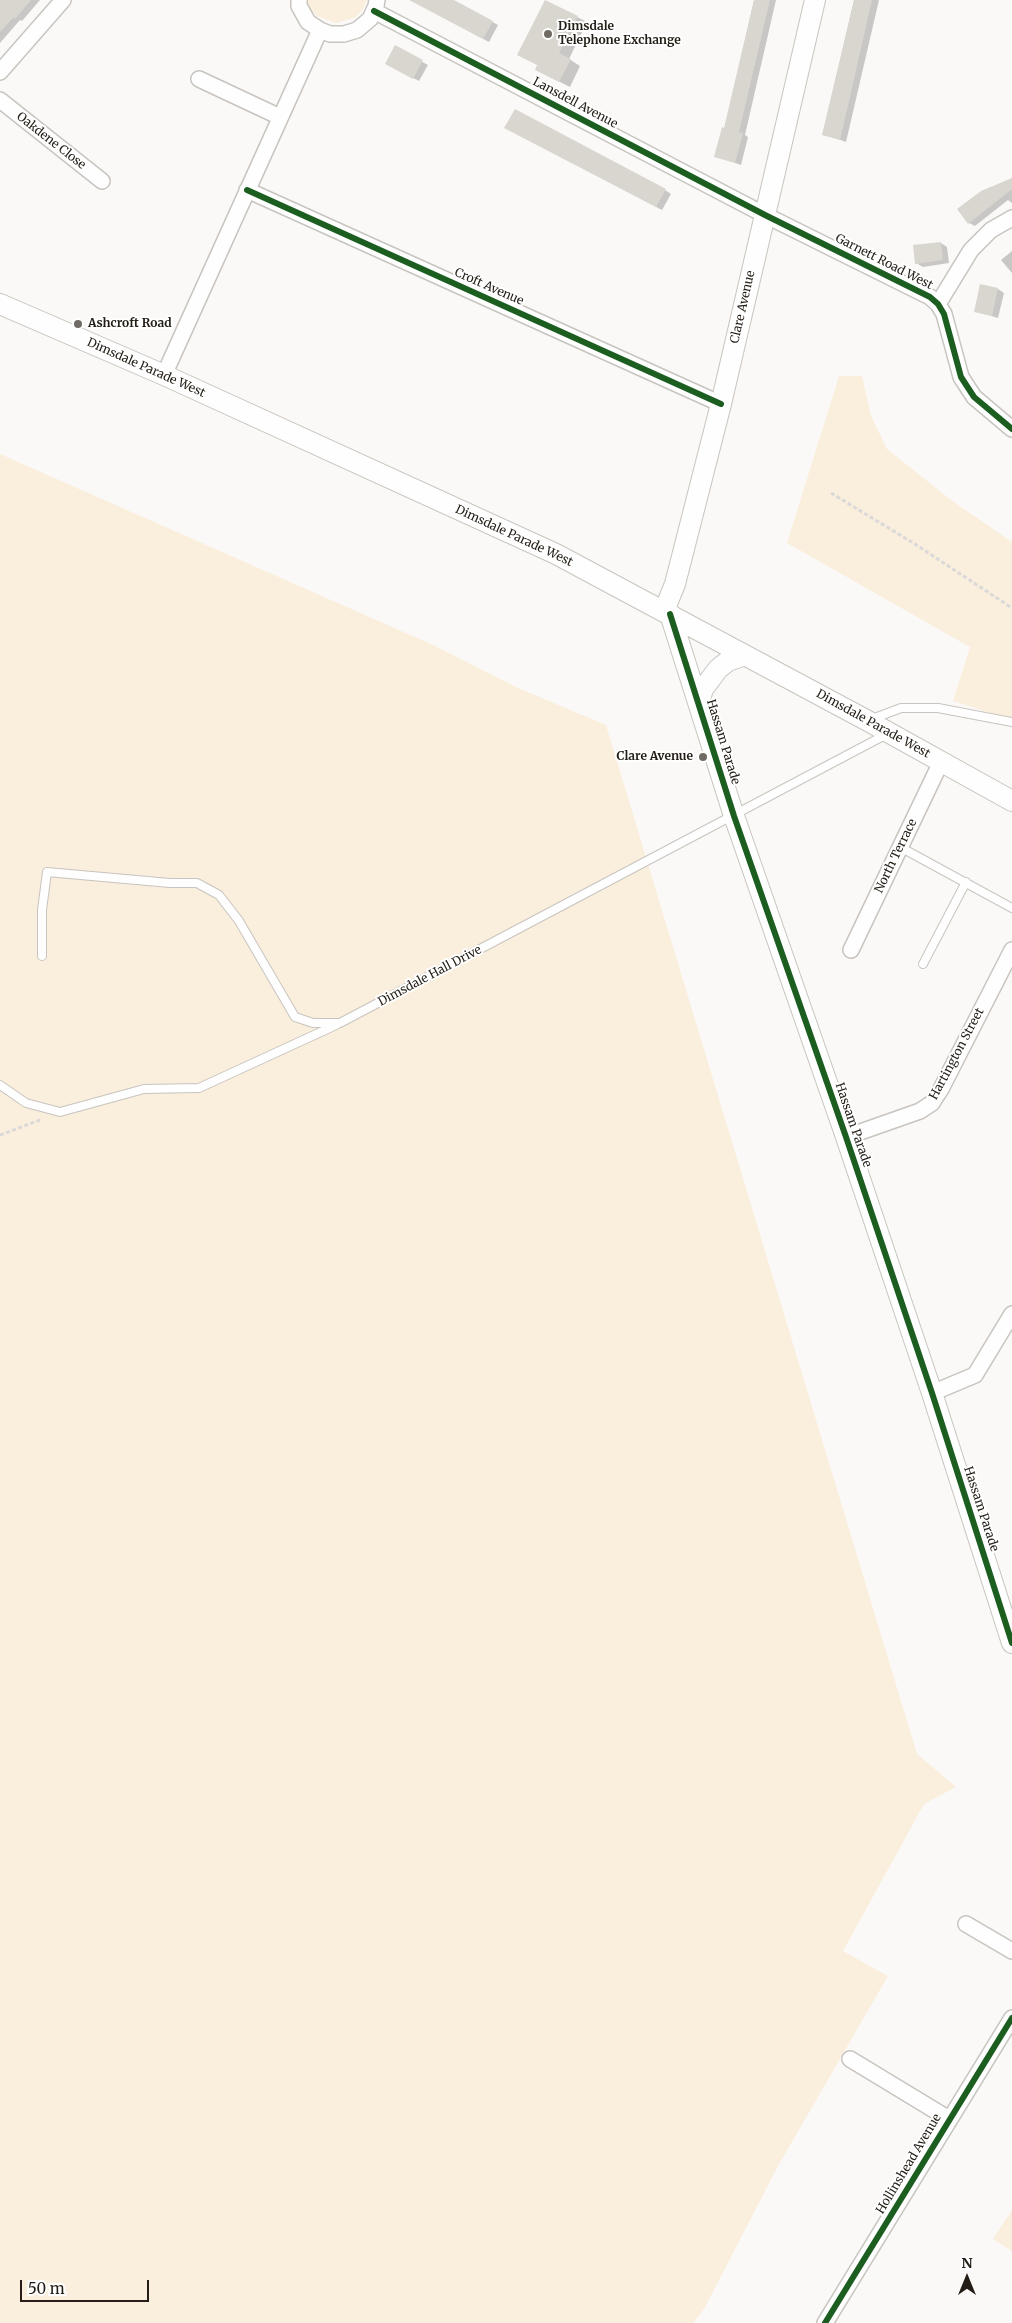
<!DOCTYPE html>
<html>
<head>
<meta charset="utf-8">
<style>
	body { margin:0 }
	#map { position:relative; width:1012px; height:2323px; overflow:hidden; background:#fbf9f7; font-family:Merriweather,serif }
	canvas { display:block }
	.north { position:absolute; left:942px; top:2253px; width:50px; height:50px; -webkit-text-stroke:4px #fff; paint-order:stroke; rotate:0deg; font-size:14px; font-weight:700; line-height:20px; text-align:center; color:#231d15 }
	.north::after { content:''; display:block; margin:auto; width:18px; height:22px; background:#231d15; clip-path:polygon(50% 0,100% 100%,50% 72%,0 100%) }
	.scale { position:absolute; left:20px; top:2280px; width:129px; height:22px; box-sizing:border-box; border:2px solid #231d15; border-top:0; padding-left:6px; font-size:15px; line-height:18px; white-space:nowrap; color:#231d15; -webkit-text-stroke:4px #fff; paint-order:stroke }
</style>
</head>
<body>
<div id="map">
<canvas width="1012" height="2323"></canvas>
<div class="north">N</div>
<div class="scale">50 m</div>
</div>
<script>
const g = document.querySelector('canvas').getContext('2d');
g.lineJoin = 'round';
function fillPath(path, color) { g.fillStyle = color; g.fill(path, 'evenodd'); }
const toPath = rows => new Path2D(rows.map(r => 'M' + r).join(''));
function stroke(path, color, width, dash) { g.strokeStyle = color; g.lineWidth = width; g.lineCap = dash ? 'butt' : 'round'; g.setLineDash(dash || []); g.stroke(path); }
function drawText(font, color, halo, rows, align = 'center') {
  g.font = font + ' Merriweather,serif'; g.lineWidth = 4; g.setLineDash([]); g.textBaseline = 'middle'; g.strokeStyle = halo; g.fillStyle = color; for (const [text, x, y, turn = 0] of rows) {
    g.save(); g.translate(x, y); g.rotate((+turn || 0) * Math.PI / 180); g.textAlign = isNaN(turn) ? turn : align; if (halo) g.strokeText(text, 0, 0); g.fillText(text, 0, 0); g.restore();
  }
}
const green = toPath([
	[306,0,367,0,363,9,356,17,336,23,317,16,310,9],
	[839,376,862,376,871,416,887,449,951,500,1012,542,1012,720,953,701,970,647,787,543],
	[0,454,433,645,518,688,606,725,917,1754,956,1787,924,1804,843,1951,888,1976,778,2166,704,2309,693,2323,0,2323],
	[1012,2210,1012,2251,993,2239]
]);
const shadow = toPath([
	[5,0,40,0,22,21,20,20,0,43,0,6],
	[420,0,451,0,498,25,489,42,418,4],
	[754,0,776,0,745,135,748,137,741,165,715,156,725,129],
	[854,0,879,0,846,142,823,134],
	[546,1,587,22,569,59,580,66,570,87,546,75],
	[395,47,428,65,419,81,386,64],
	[512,131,665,190,671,194,662,210],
	[1012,179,1012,203,1008,200,975,226,969,223],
	[941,243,947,247,949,263,923,267,916,263],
	[1012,251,1012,273,1001,260],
	[998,289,1004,293,998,318,975,311]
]);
const building = toPath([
	[0,0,31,0,15,19,14,17,0,32],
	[409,0,454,0,493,21,483,39],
	[545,0,578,16,559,53,571,59,559,82,535,70,537,65,517,55],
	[754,0,770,0,739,132,743,133,735,163,714,157,722,127,724,128],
	[854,0,872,0,840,140,822,135],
	[395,45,423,60,413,79,385,64],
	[515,109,666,189,656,207,504,128],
	[1012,178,1012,189,968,224,957,209,981,191],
	[941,242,943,260,915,264,913,245],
	[980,284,998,288,992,316,974,312]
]);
const path = toPath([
	[831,493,915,544,1012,608],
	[0,1135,40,1120]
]);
const lane = toPath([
	[872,719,901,708,938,708,1012,722],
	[900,847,1012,908],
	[42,956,42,910,47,872,170,883,197,883,219,895,239,921,295,1017,313,1023,340,1023,887,734],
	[923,964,966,882],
	[0,1085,26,1103,60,1112,144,1089,199,1088,336,1025]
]);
const street = toPath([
	[299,0,299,6,308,22,320,30,330,34,344,34,357,30,370,19,376,6,377,0],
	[374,11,765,215,930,297,938,304,944,314,961,377,974,397,1012,429],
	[0,72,63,0],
	[199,79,280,117],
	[0,100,102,181],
	[247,190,721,404],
	[938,304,971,250,991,230,1012,218],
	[164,375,320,30],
	[851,950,941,762],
	[846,1137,920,1111,932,1103,941,1089,1012,950],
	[932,1393,975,1375,1012,1314],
	[966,1924,1012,1951],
	[850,2059,949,2119],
	[825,2323,1012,2018]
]);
const secondary = toPath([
	[0,304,164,375,556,554,868,721,1012,801],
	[664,611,675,584,721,404,815,0],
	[670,614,734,816,846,1137,932,1393,1012,1643],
	[699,702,703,689,718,669,728,661,745,655]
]);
const cycleway = toPath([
	[374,11,765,215,930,297,938,304,944,314,961,377,974,397,1012,429],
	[247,190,721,404],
	[670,614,734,816,846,1137,932,1393,1012,1643],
	[825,2323,1012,2018]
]);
const markers = [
	[548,34,5,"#6f6a64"],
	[78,324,5,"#6f6a64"],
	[703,757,5,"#6f6a64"]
];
const poiNames = [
	["Dimsdale",558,27],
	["Telephone Exchange",558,41],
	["Ashcroft Road",88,324],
	["Clare Avenue",693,757,"right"]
];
const streetNames = [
	["Lansdell Avenue",575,103,28],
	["Oakdene Close",51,141,38],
	["Garnett Road West",884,262,27],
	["Croft Avenue",489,287,24],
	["Clare Avenue",743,307,-77],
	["Dimsdale Parade West",146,368,24],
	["Dimsdale Parade West",514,536,25],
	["Dimsdale Parade West",873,724,29],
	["Hassam Parade",723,742,73],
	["North Terrace",896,856,-64],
	["Dimsdale Hall Drive",430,976,-28],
	["Hartington Street",957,1054,-62],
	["Hassam Parade",853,1125,71],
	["Hassam Parade",981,1509,72],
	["Hollinshead Avenue",909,2164,-59]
];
fillPath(green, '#faeedd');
fillPath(shadow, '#0003');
fillPath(building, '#d9d6d0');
stroke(lane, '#c8c4bf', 10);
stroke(street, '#c8c4bf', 18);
stroke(secondary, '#c8c4bf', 22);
stroke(path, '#dad9d8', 3, [4, 2.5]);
stroke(lane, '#fefefe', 8);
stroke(street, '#fefefe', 15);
stroke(secondary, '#fefefe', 20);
stroke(cycleway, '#1b5e20', 6);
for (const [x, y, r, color] of markers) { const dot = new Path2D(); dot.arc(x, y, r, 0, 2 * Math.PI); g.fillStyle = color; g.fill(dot); stroke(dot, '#fff', 2); }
drawText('bold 12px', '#231d15', '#fff', poiNames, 'left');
drawText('12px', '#231d15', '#fff', streetNames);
</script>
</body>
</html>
